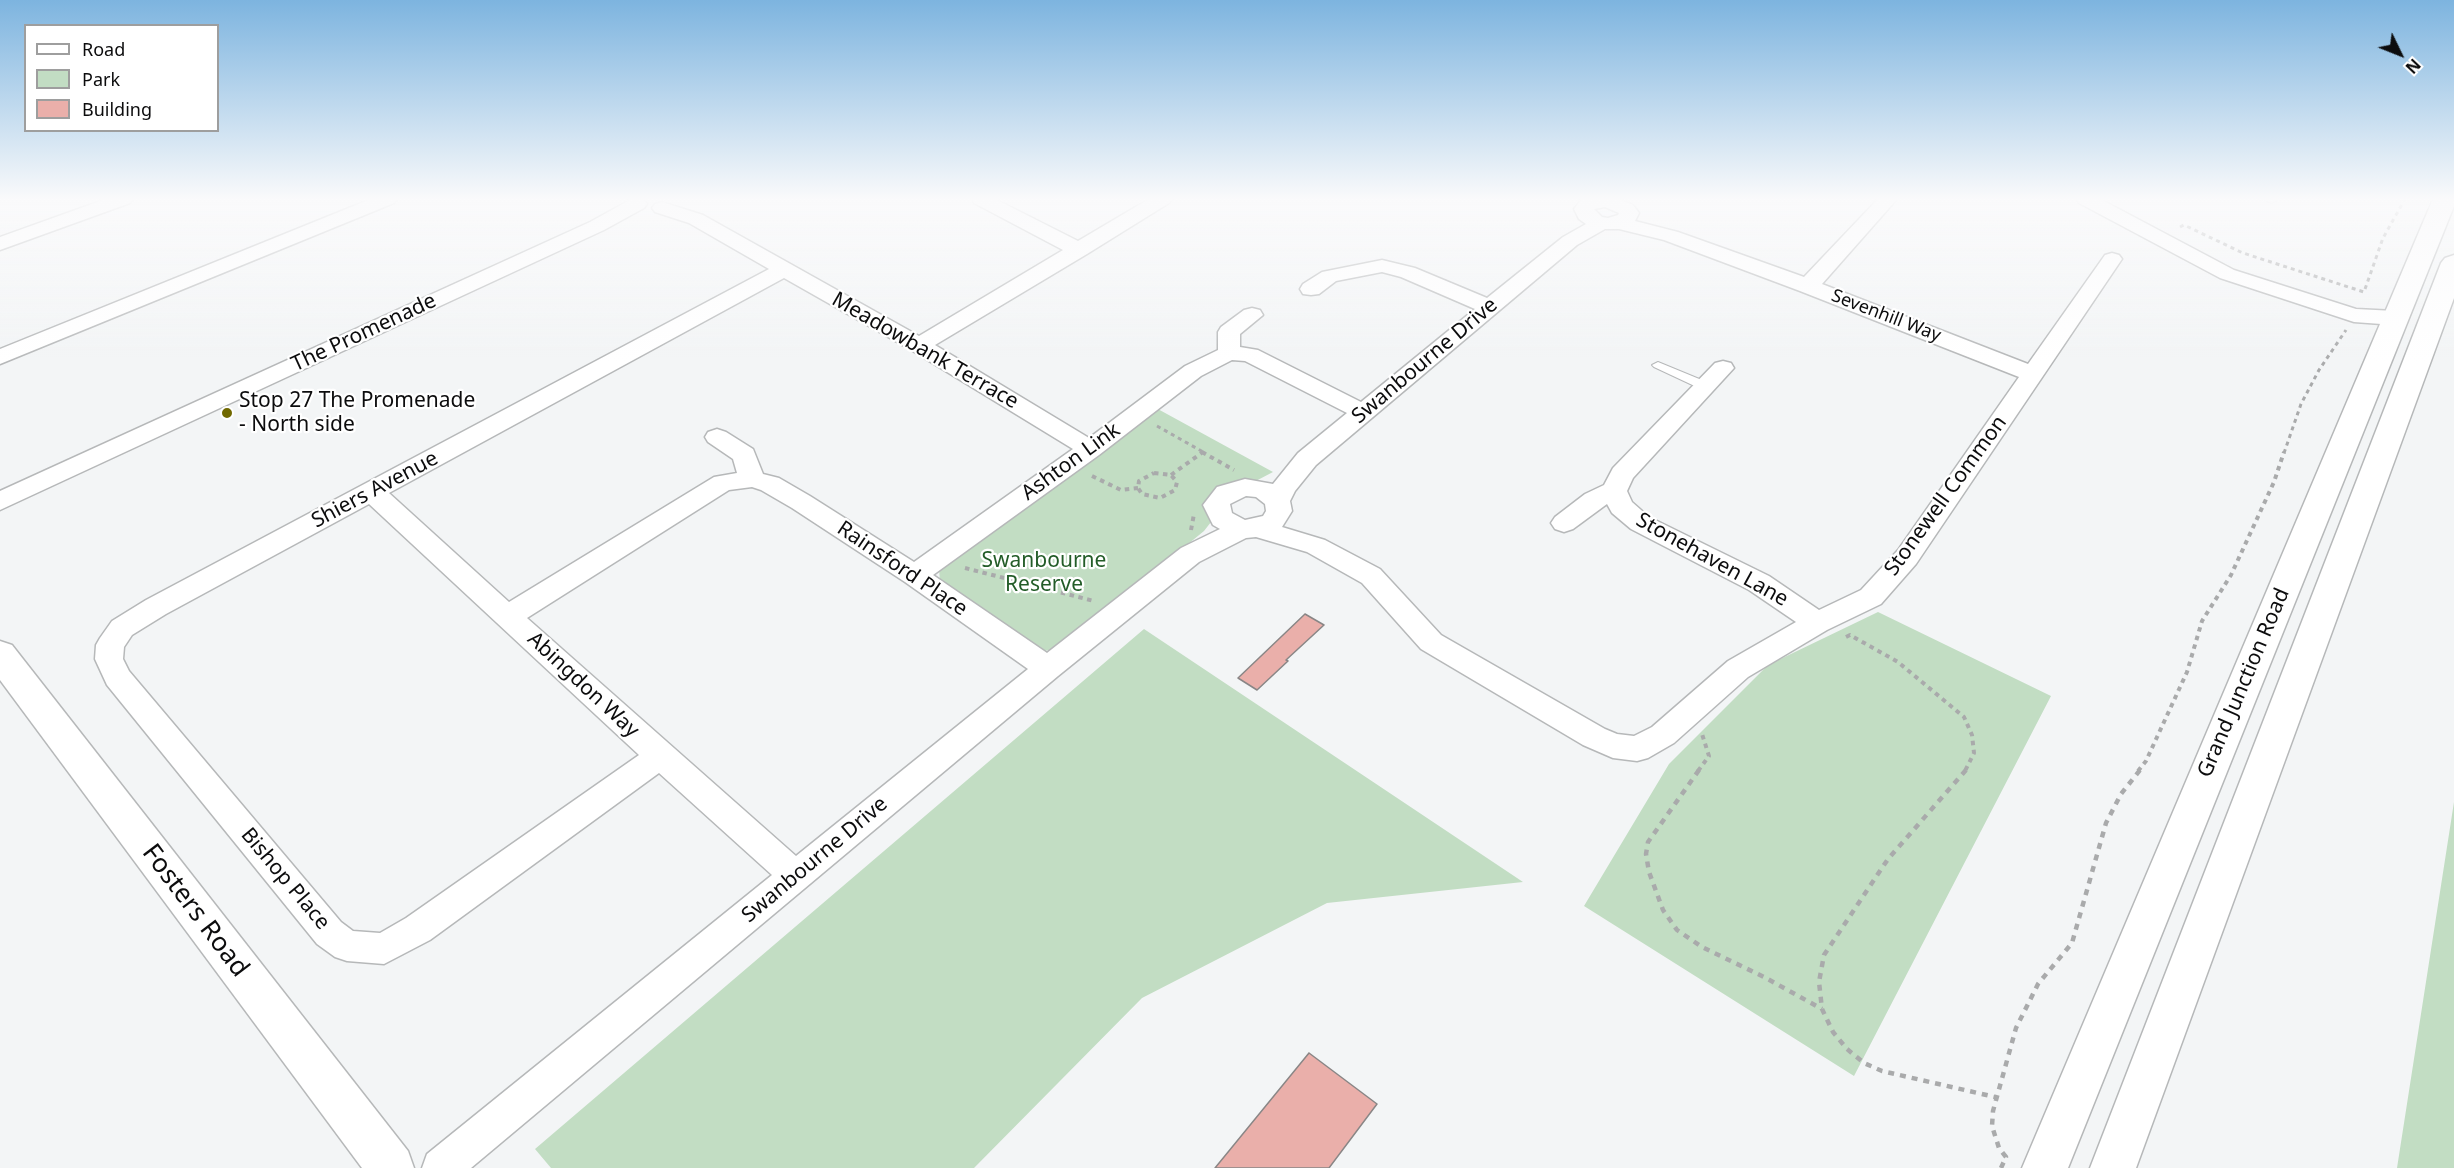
<!DOCTYPE html>
<html>
<head>
<meta charset="utf-8">
<style>
	body { margin:0 }
	#map { position:relative; width:2454px; height:1168px; overflow:hidden; background:#f3f5f6; font-family:"Noto Sans",sans-serif }
	canvas { display:block }
	.legend { position:absolute; left:24px; top:24px; width:195px; height:108px; box-sizing:border-box; background:#fff; border:2px solid #9e9e9e; margin:0; padding:8px 10px; list-style:none; font-size:18px; color:#0c0c0d }
	.legend li { display:flex; align-items:center; gap:12px; height:30px }
	.legend b { width:30px; border:2px solid #9e9e9e }
	.north { position:absolute; left:2370px; top:24px; width:60px; height:60px; -webkit-text-stroke:4px #fff; paint-order:stroke; rotate:133deg; font-size:16px; font-weight:700; line-height:24px; text-align:center; color:#0c0c0d }
	.north::after { content:''; display:block; margin:auto; width:21px; height:27px; background:#0c0c0d; clip-path:polygon(50% 0,100% 100%,50% 72%,0 100%) }
</style>
</head>
<body>
<div id="map">
<canvas width="2454" height="1168"></canvas>
<ul class="legend">
<li><b style="height:8px;background:#fff"></b>Road</li>
<li><b style="height:16px;background:#c2ddc3"></b>Park</li>
<li><b style="height:16px;background:#eaafaa"></b>Building</li>
</ul>
<div class="north">N</div>
</div>
<script>
const g = document.querySelector('canvas').getContext('2d');
g.lineJoin = 'round';
function fillPath(path, color) { g.fillStyle = color; g.fill(path, 'evenodd'); }
const toPath = rows => new Path2D(rows.map(r => 'M' + r).join(''));
function stroke(path, color, width, dash) { g.strokeStyle = color; g.lineWidth = width; g.lineCap = dash ? 'butt' : 'round'; g.setLineDash(dash || []); g.stroke(path); }
function drawText(font, color, halo, rows, align = 'center') {
  g.font = font + ' "Noto Sans",sans-serif'; g.lineWidth = 4.5; g.setLineDash([]); g.textBaseline = 'middle'; g.strokeStyle = halo; g.fillStyle = color; for (const [text, x, y, turn = 0] of rows) {
    g.save(); g.translate(x, y); g.rotate((+turn || 0) * Math.PI / 180); g.textAlign = isNaN(turn) ? turn : align; if (halo) g.strokeText(text, 0, 0); g.fillText(text, 0, 0); g.restore();
  }
}
const green = toPath([
	[1156,408,1273,472,1208,506,1211,522,1204,531,1072,639,1051,650,1043,651,940,583,939,567],
	[1878,612,2051,696,1854,1076,1584,906,1669,764,1768,665],
	[1144,629,1523,882,1327,903,1142,998,974,1168,551,1168,535,1149],
	[2454,802,2454,1168,2397,1168]
]);
const building = toPath([
	[1305,614,1324,625,1286,660,1288,661,1257,690,1238,678,1305,614],
	[1309,1053,1377,1104,1329,1168,1215,1168,1309,1053]
]);
const pathFar2 = toPath([
	[2180,227,2184,225,2243,253,2364,292,2383,238,2405,199],
	[1157,426,1205,453],
	[2284,453,2301,404,2319,370,2346,330]
]);
const pathFar1 = toPath([
	[1202,452,1234,470],
	[1154,473,1171,475,1177,482,1175,490,1160,498,1142,494,1138,488,1139,481,1154,473],
	[1171,475,1203,452],
	[1092,476,1121,490,1138,488],
	[1191,530,1194,514],
	[965,568,1094,601],
	[1846,637,1850,635,1898,662,1964,717,1972,735,1974,753,1965,771],
	[1698,771,1709,756,1702,734],
	[2138,771,2146,761,2187,672,2202,621,2231,575,2274,482,2284,452]
]);
const path = toPath([
	[1699,770,1648,842,1646,854,1649,872,1663,910,1677,930,1702,947,1764,977,1822,1009],
	[1966,770,1888,859,1824,955,1819,982,1822,1009,1833,1032,1847,1049,1864,1063,1882,1071,1995,1097],
	[2001,1168,2006,1157,1999,1148,1992,1126,1993,1111,2016,1028,2038,984,2072,943,2106,823,2121,794,2140,770]
]);
const service = toPath([
	[2262,199,2276,199,2277,200,2272,203,2262,199],
	[1658,362,1709,383,1711,386,1705,390,1701,389,1654,367,1652,365,1658,362]
]);
const minor = toPath([
	[106,199,133,199,130,203,0,250,0,237,106,199],
	[371,199,397,199,394,203,0,364,0,349,371,199],
	[639,199,644,200,647,204,644,208,604,230,0,510,0,491,590,222,630,200,639,199],
	[972,199,995,199,1078,241,1149,199,1172,199,1169,203,1087,254,935,345,1089,438,1185,366,1218,350,1218,332,1221,327,1244,310,1252,308,1260,310,1263,315,1240,334,1240,347,1258,350,1361,402,1475,309,1401,277,1382,272,1336,281,1319,294,1311,295,1303,294,1300,289,1303,284,1322,272,1382,260,1415,268,1487,298,1563,237,1586,224,1579,219,1574,209,1581,200,1586,199,1618,199,1633,205,1639,213,1635,221,1678,232,1804,277,1878,199,1897,199,1822,284,2028,364,2105,255,2112,253,2119,255,2122,259,1916,564,1881,604,1827,630,1748,677,1674,743,1648,758,1637,761,1613,758,1583,745,1421,649,1362,583,1307,552,1256,537,1246,538,1199,562,1058,676,471,1168,422,1168,427,1154,772,875,659,773,430,940,384,964,347,961,335,957,317,944,107,685,95,659,96,645,100,638,112,621,146,600,769,269,689,223,655,212,652,208,655,204,662,202,703,215,919,336,1063,250,974,203,972,199],
	[1605,207,1619,213,1618,215,1608,218,1602,217,1594,209,1605,207],
	[1605,229,1619,229,1664,240,1800,291,2019,377,1898,550,1861,590,1819,610,1769,576,1649,517,1632,502,1627,491,1633,478,1734,368,1731,363,1723,361,1715,363,1613,468,1604,485,1585,494,1555,517,1551,523,1555,529,1564,532,1573,529,1607,504,1612,513,1631,529,1749,590,1796,622,1728,661,1652,727,1634,736,1617,734,1605,729,1441,635,1380,569,1325,540,1282,527,1292,511,1290,501,1295,491,1316,465,1577,245,1605,229],
	[784,278,911,350,1073,449,914,562,810,496,779,478,763,474,753,449,726,432,717,429,708,432,705,437,708,442,733,459,737,473,714,477,509,602,389,493,784,278],
	[1232,360,1245,361,1347,413,1298,453,1273,484,1245,479,1217,487,1203,505,1213,525,1220,529,1181,548,1047,653,933,575,1099,455,1201,376,1232,360],
	[752,487,761,490,792,508,905,582,1028,669,796,856,527,618,729,490,752,487],
	[1246,496,1256,497,1265,504,1266,511,1263,516,1245,520,1232,513,1230,504,1246,496],
	[369,504,639,755,406,918,380,933,353,931,341,922,129,671,123,659,124,647,132,635,166,614,369,504],
	[2076,199,2100,199,2234,270,2356,309,2395,311,2403,313,2406,318,2403,323,2395,325,2354,322,2220,278,2079,203,2076,199]
]);
const secondary = toPath([
	[0,641,12,645,408,1151,414,1168,362,1168,0,680,0,641]
]);
const trunk = toPath([
	[2433,199,2454,199,2454,206,2068,1168,2022,1168,2433,199],
	[2454,255,2454,298,2136,1168,2090,1168,2441,263,2445,258,2454,255]
]);
const markers = [
	[227,413,6,"#716901"]
];
const farStreetnames = [
	["Sevenhill Way",1886,316,21]
];
const streetNames = [
	["The Promenade",364,333,-25],
	["Meadowbank Terrace",925,351,30],
	["Swanbourne Drive",1425,361,-40],
	["Ashton Link",1071,462,-36],
	["Shiers Avenue",375,490,-28],
	["Stonewell Common",1946,496,-54],
	["Stonehaven Lane",1712,560,29],
	["Rainsford Place",902,569,34],
	["Grand Junction Road",2244,683,-67],
	["Abingdon Way",583,685,43],
	["Swanbourne Drive",815,860,-40],
	["Bishop Place",285,879,50]
];
const poiNames = [
	["Stop 27 The Promenade",239,401],
	["- North side",239,425]
];
const parkNames = [
	["Swanbourne",1044,561],
	["Reserve",1044,585]
];
const nearStreetnames = [
	["Fosters Road",195,911,53]
];
fillPath(green, '#c2ddc3');
fillPath(building, '#eaafaa');
stroke(building, '#898686', 1.5);
stroke(service, '#b6b8b9', 2);
stroke(minor, '#b6b8b9', 3);
stroke(secondary, '#b6b8b9', 3);
stroke(trunk, '#b6b8b9', 3);
stroke(pathFar2, '#a9aaab', 3, [4, 4]);
stroke(pathFar1, '#a9aaab', 4, [4.5, 4.5]);
stroke(path, '#a9aaab', 4.5, [6, 6]);
fillPath(service, '#fff');
fillPath(minor, '#fff');
fillPath(secondary, '#fff');
fillPath(trunk, '#fff');
const sky = g.createLinearGradient(0, 0, 0, 362);
sky.addColorStop(0, '#7db4df');
sky.addColorStop(0.55, '#fafafb');
sky.addColorStop(1, '#fafafb00');
g.fillStyle = sky;
g.fillRect(0, 0, 2454, 362);
for (const [x, y, r, color] of markers) { const dot = new Path2D(); dot.arc(x, y, r, 0, 2 * Math.PI); g.fillStyle = color; g.fill(dot); stroke(dot, '#fff', 2); }
drawText('18px', '#0c0c0d', '#fff', farStreetnames);
drawText('21px', '#0c0c0d', '#fff', streetNames);
drawText('21px', '#0c0c0d', '#fff', poiNames, 'left');
drawText('21px', '#235c28', '#fff', parkNames);
drawText('26px', '#0c0c0d', '#fff', nearStreetnames);
</script>
</body>
</html>
